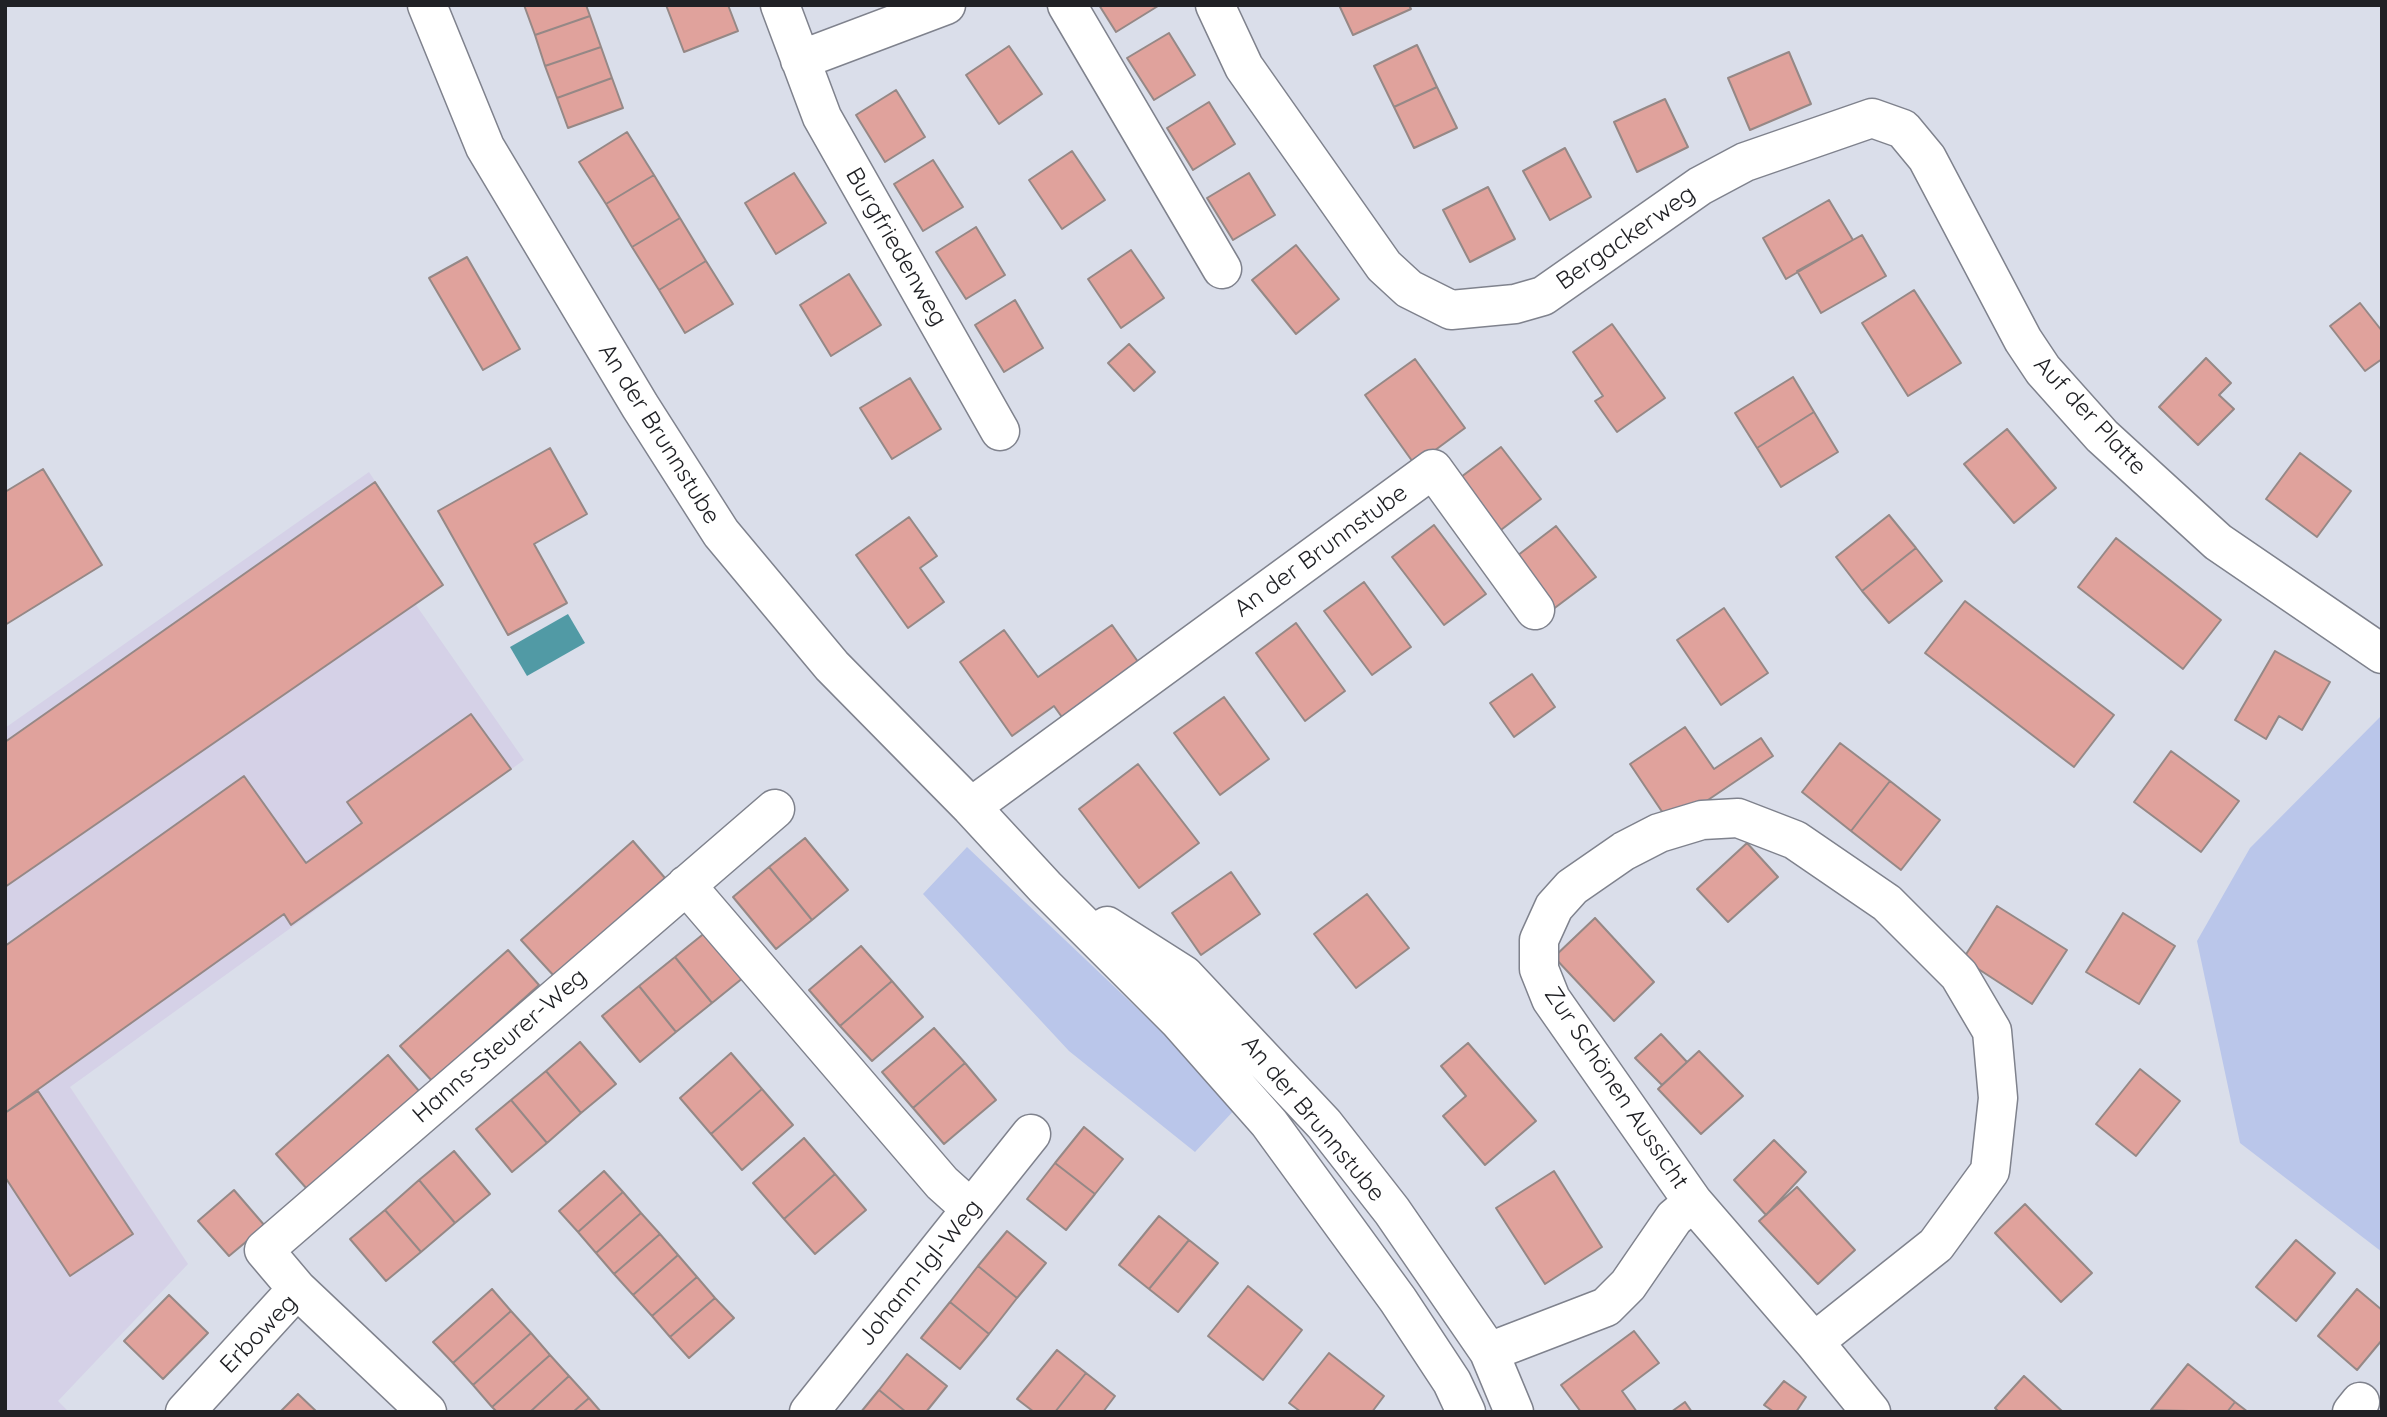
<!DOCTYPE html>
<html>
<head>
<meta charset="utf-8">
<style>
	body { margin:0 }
	#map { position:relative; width:2387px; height:1417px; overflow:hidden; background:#dadeea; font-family:Quicksand,sans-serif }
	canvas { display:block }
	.frame { position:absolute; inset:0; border:7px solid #202125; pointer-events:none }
</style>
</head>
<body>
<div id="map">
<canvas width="2387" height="1417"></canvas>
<div class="frame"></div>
</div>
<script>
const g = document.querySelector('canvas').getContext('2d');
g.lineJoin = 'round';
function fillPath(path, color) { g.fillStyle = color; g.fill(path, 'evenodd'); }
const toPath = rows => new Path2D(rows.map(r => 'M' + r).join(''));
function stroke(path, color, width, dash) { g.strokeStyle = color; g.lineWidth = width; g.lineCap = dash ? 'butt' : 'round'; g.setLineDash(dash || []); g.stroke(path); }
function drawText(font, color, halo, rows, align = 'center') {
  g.font = font + ' Quicksand,sans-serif'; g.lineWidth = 5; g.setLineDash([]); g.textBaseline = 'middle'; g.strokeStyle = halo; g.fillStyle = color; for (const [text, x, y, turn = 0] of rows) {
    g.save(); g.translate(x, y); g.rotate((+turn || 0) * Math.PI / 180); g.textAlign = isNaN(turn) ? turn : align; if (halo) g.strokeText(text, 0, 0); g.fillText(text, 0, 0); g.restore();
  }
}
const industrial = toPath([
	[369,472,443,585,416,605,524,760,70,1087,188,1264,58,1401,69,1412,5,1412,5,728]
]);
const green = toPath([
	[2382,715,2382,1252,2240,1143,2197,941,2250,848],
	[967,847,1239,1105,1195,1152,1069,1051,923,894]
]);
const water = toPath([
	[568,614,585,643,527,676,510,647]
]);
const building = toPath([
	[524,5,586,5,590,16,535,35,524,5],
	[666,5,728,5,738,31,684,52,666,5],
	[1099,5,1157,5,1158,6,1116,32,1099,5],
	[1339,5,1409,5,1411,9,1353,35,1339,5],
	[590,16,601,47,545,66,535,35,590,16],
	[1169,33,1195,75,1154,100,1127,58,1169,33],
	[1417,45,1437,87,1394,107,1374,66,1417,45],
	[1009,46,1042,94,999,124,966,75,1009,46],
	[601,47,612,78,557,98,545,66,601,47],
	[1789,52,1811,104,1750,130,1728,78,1789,52],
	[612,78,623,108,568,128,557,98,612,78],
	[1437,87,1457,128,1414,148,1394,107,1437,87],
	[896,90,925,137,885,162,856,115,896,90],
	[1665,99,1688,147,1637,172,1614,122,1665,99],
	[1209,102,1235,144,1193,170,1167,128,1209,102],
	[627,132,654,175,606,204,579,162,627,132],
	[1565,148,1591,197,1550,220,1523,171,1565,148],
	[1072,151,1105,200,1062,229,1029,180,1072,151],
	[933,160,963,207,923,231,894,184,933,160],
	[794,173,826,223,776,254,745,203,794,173],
	[1249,173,1275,215,1233,240,1207,198,1249,173],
	[654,175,680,218,632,247,606,204,654,175],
	[1488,187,1515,239,1470,262,1443,210,1488,187],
	[1829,200,1853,240,1786,279,1763,238,1829,200],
	[680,218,706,261,659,290,632,247,680,218],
	[976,227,1005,275,966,299,936,252,976,227],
	[1862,235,1886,276,1821,313,1797,271,1862,235],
	[1296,245,1339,299,1296,334,1252,280,1296,245],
	[1131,250,1164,298,1121,328,1088,279,1131,250],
	[467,257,520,349,483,370,429,278,467,257],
	[706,261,733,304,685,333,659,290,706,261],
	[849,274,881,325,831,356,800,305,849,274],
	[1914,290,1961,363,1908,396,1862,323,1914,290],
	[1015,300,1043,348,1004,372,975,325,1015,300],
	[2360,303,2382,331,2382,359,2365,371,2330,326,2360,303],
	[1612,324,1665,398,1617,432,1595,401,1603,396,1573,352,1612,324],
	[1129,344,1155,372,1134,391,1108,363,1129,344],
	[2206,358,2231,383,2219,395,2234,409,2198,445,2159,407,2206,358],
	[1415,359,1465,428,1415,465,1365,395,1415,359],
	[1793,377,1814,412,1757,448,1735,413,1793,377],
	[910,378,941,429,892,459,860,408,910,378],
	[1814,412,1838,452,1781,487,1757,448,1814,412],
	[2007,429,2056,488,2014,523,1964,464,2007,429],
	[1501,447,1541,499,1497,533,1457,480,1501,447],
	[550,448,587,514,534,544,567,603,508,635,438,511,550,448],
	[2300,453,2351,491,2317,537,2266,499,2300,453],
	[43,469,102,565,5,625,5,492,43,469],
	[375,482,443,585,5,887,5,742,375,482],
	[1889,515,1916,548,1862,591,1836,557,1889,515],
	[909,517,937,556,920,568,944,602,908,628,856,555,909,517],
	[1434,525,1486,594,1444,625,1392,557,1434,525],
	[1556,526,1596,577,1552,610,1513,559,1556,526],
	[2116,538,2221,620,2183,669,2078,587,2116,538],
	[1916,548,1942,581,1889,623,1862,591,1916,548],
	[1364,582,1411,647,1372,675,1324,611,1364,582],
	[1965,601,2114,715,2074,767,1925,653,1965,601],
	[1724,608,1768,673,1721,705,1677,640,1724,608],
	[1296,623,1345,691,1305,721,1256,653,1296,623],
	[1112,625,1141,666,1064,720,1054,706,1012,736,960,662,1004,630,1038,677,1112,625],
	[2275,651,2330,682,2302,730,2279,716,2266,739,2235,720,2275,651],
	[1532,674,1555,707,1514,737,1490,703,1532,674],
	[1224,697,1269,759,1220,795,1174,733,1224,697],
	[471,714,511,769,291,925,284,914,5,1113,5,946,244,776,306,863,362,823,347,802,471,714],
	[1685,727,1714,769,1761,738,1773,756,1671,825,1630,764,1685,727],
	[1840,743,1890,781,1851,831,1802,792,1840,743],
	[2171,751,2239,801,2201,852,2134,802,2171,751],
	[1138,764,1199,843,1139,888,1079,809,1138,764],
	[1890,781,1940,820,1901,870,1851,831,1890,781],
	[805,838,848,890,812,920,769,867,805,838],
	[633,841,665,878,554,976,521,940,633,841],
	[1747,843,1778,877,1728,922,1697,889,1747,843],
	[769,867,812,920,776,949,733,897,769,867],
	[1231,872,1260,914,1201,955,1172,913,1231,872],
	[1367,894,1409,948,1356,988,1314,934,1367,894],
	[1997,906,2067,950,2032,1004,1963,959,1997,906],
	[2123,913,2175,946,2139,1004,2086,972,2123,913],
	[1595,918,1654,982,1614,1021,1554,957,1595,918],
	[712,927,749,973,712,1003,675,957,712,927],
	[861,946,892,981,840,1026,809,990,861,946],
	[508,950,539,985,432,1081,400,1046,508,950],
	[675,957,712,1003,676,1032,639,986,675,957],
	[892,981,923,1017,872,1061,840,1026,892,981],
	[639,986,676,1032,640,1062,602,1016,639,986],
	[934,1028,965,1063,913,1108,882,1072,934,1028],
	[1661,1034,1687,1062,1662,1085,1635,1058,1661,1034],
	[580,1042,616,1084,581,1113,546,1071,580,1042],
	[1468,1043,1536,1121,1485,1165,1443,1116,1466,1096,1441,1066,1468,1043],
	[1699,1051,1743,1096,1701,1134,1658,1089,1699,1051],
	[731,1053,762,1089,711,1134,680,1098,731,1053],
	[388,1055,419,1091,307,1189,276,1154,388,1055],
	[965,1063,996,1100,944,1144,913,1108,965,1063],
	[2140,1069,2180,1101,2136,1156,2096,1124,2140,1069],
	[546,1071,581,1113,547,1143,511,1100,546,1071],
	[762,1089,793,1125,742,1170,711,1134,762,1089],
	[38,1091,133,1234,70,1276,5,1177,5,1113,38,1091],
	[511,1100,547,1143,512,1172,476,1129,511,1100],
	[1084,1127,1123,1159,1095,1194,1055,1163,1084,1127],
	[804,1138,835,1174,784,1219,753,1183,804,1138],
	[1774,1140,1806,1172,1766,1215,1734,1180,1774,1140],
	[454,1151,490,1194,455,1223,419,1180,454,1151],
	[1055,1163,1095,1194,1066,1230,1027,1199,1055,1163],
	[604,1171,623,1192,578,1232,559,1211,604,1171],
	[1554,1171,1602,1247,1545,1284,1496,1208,1554,1171],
	[835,1174,866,1210,815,1254,784,1219,835,1174],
	[419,1180,455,1223,421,1252,385,1210,419,1180],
	[1797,1187,1855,1250,1818,1284,1759,1221,1797,1187],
	[234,1190,265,1226,229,1256,198,1221,234,1190],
	[623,1192,641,1213,596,1253,578,1232,623,1192],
	[2025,1204,2092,1273,2061,1302,1995,1233,2025,1204],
	[385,1210,421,1252,386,1281,350,1239,385,1210],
	[641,1213,660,1234,614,1274,596,1253,641,1213],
	[1159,1216,1189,1240,1149,1289,1119,1265,1159,1216],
	[1007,1231,1046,1263,1017,1298,978,1266,1007,1231],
	[660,1234,678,1255,633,1295,614,1274,660,1234],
	[1189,1240,1218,1263,1178,1312,1149,1289,1189,1240],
	[2296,1240,2335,1273,2296,1321,2256,1287,2296,1240],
	[678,1255,697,1277,652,1316,633,1295,678,1255],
	[978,1266,1017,1298,989,1334,950,1302,978,1266],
	[697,1277,715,1298,670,1337,652,1316,697,1277],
	[1248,1286,1302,1330,1263,1380,1208,1336,1248,1286],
	[492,1289,511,1311,453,1363,433,1342,492,1289],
	[2357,1289,2382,1310,2382,1340,2357,1370,2318,1336,2357,1289],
	[169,1295,208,1333,163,1379,124,1341,169,1295],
	[715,1298,734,1318,689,1358,670,1337,715,1298],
	[950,1302,989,1334,960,1369,921,1338,950,1302],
	[511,1311,531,1333,473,1385,453,1363,511,1311],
	[1634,1331,1659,1363,1622,1391,1637,1412,1581,1412,1561,1385,1634,1331],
	[531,1333,550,1355,492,1407,473,1385,531,1333],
	[1057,1350,1086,1373,1055,1412,1034,1412,1017,1399,1057,1350],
	[1329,1353,1384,1396,1372,1412,1301,1412,1289,1403,1329,1353],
	[907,1354,947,1386,926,1412,906,1412,879,1390,907,1354],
	[550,1355,569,1376,530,1412,497,1412,492,1407,550,1355],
	[2188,1364,2235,1402,2227,1412,2151,1410,2188,1364],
	[1086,1373,1115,1396,1103,1412,1055,1412,1086,1373],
	[569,1376,589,1398,573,1412,530,1412,569,1376],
	[2024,1376,2063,1412,1999,1412,1995,1408,2024,1376],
	[1784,1381,1806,1397,1796,1412,1774,1412,1764,1405,1784,1381],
	[879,1390,906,1412,861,1412,879,1390],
	[298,1394,317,1412,280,1412,298,1394],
	[589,1398,601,1412,573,1412,589,1398],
	[1685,1402,1692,1412,1671,1412,1685,1402],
	[2235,1402,2248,1412,2227,1412,2235,1402]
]);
const minor = toPath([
	[427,5,485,147,640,406,721,533,832,666,971,807,1045,887,1178,1020,1269,1123,1398,1300,1452,1382,1466,1412],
	[780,5,822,117,1000,431],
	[1067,5,1222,269],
	[1215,5,1244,67,1384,266,1409,289,1451,310,1515,304,1543,296,1700,186,1745,162,1872,118,1903,129,1927,158,2023,340,2043,370,2102,436,2218,542,2382,654],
	[800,60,946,5],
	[971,807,1433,469,1535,610],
	[686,885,942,1183,971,1209],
	[1107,926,1184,975,1324,1124,1392,1211,1489,1352,1514,1412],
	[297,1289,264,1250,775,809],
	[1814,1342,1871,1412],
	[1489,1352,1606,1307,1628,1285,1674,1218,1693,1202,1551,999,1539,969,1539,940,1554,907,1572,887,1624,851,1659,833,1702,820,1738,818,1795,840,1887,903,1959,975,1992,1031,1998,1098,1990,1171,1936,1245,1814,1342,1693,1202],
	[185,1412,297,1289,427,1412],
	[809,1412,1031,1134],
	[2352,1412,2360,1402]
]);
const streetNames = [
	["Bergackerweg",1626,238,-35],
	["Burgfriedenweg",896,247,60],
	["Auf der Platte",2090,416,47],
	["An der Brunnstube",659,434,58],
	["An der Brunnstube",1321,551,-36],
	["Hanns-Steurer-Weg",500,1046,-41],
	["Zur Schönen Aussicht",1616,1088,56],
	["An der Brunnstube",1313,1119,50],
	["Johann-Igl-Weg",920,1273,-51],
	["Erboweg",259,1334,-46]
];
fillPath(industrial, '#d5d1e7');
fillPath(green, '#bac6ea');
fillPath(water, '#519aa5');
fillPath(building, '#e0a29c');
stroke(building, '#958886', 2);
stroke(minor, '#7f828d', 41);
stroke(minor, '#fff', 38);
drawText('24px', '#202125', '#fff', streetNames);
</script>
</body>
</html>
